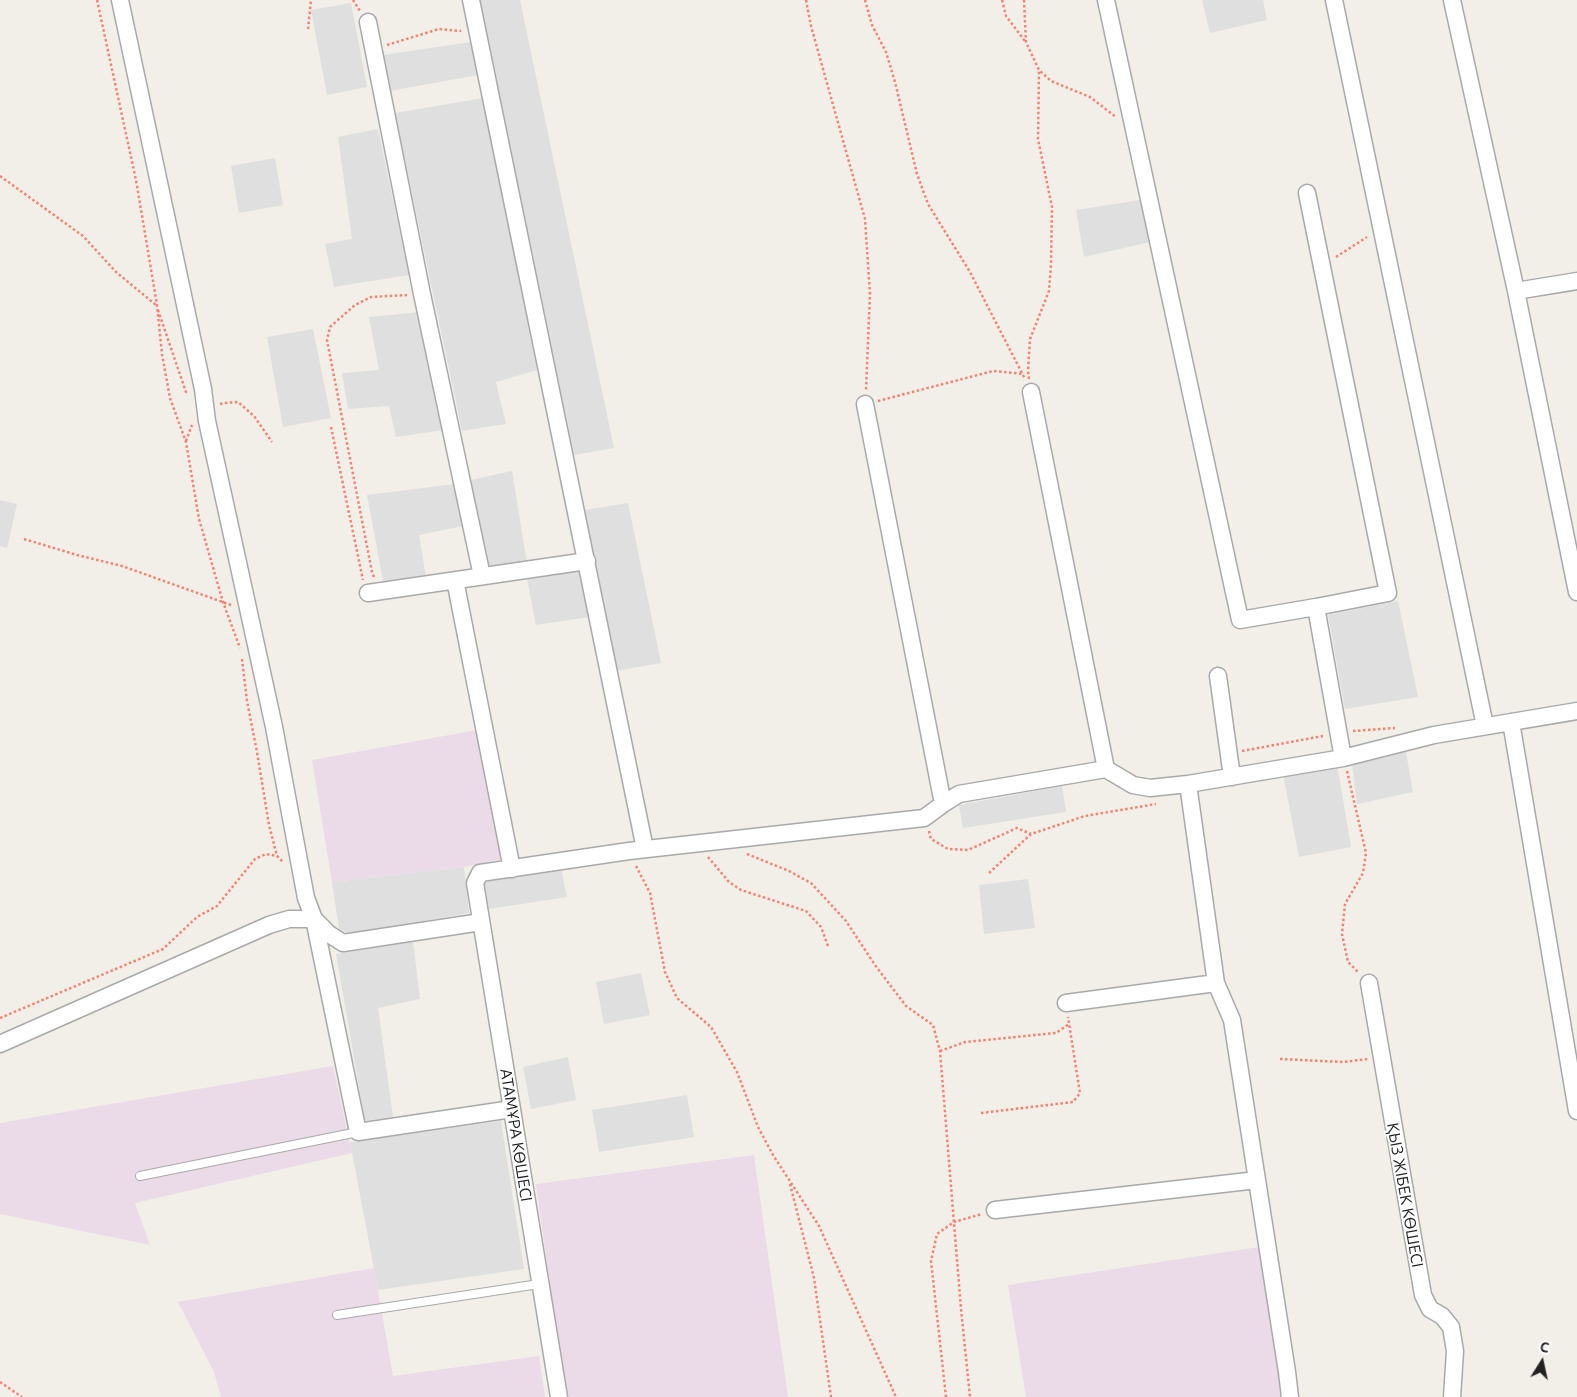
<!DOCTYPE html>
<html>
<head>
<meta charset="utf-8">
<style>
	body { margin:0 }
	#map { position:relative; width:1577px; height:1397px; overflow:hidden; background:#f2efe9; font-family:Ubuntu,sans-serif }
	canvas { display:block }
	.north { position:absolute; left:1517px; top:1337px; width:50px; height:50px; -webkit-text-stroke:4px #fff; paint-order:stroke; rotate:10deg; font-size:14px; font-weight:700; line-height:20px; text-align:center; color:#222 }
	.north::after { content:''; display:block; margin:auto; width:18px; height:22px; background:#222; clip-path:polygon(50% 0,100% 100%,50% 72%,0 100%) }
</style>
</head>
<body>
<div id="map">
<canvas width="1577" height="1397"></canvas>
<div class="north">С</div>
</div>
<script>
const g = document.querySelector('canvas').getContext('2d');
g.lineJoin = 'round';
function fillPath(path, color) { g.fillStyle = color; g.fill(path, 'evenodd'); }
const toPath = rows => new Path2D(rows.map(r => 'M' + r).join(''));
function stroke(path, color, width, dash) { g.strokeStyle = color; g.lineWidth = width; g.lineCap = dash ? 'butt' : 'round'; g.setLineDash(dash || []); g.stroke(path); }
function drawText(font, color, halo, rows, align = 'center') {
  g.font = font + ' Ubuntu,sans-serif'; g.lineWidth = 4; g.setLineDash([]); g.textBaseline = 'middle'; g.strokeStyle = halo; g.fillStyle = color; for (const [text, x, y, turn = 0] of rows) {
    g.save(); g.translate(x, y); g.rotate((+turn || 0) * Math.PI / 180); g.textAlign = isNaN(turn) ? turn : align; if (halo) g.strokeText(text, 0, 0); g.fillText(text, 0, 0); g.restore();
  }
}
const residential = toPath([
	[480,0,520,0,614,448,574,455],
	[1202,0,1263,0,1267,20,1210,33],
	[351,3,367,87,327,95,311,10],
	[471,42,478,75,390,91,383,55],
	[483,98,537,370,496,382,506,424,462,431,395,113],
	[378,129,409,275,334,287,325,244,352,239,338,137],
	[275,158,283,205,239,213,231,166],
	[1140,200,1150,242,1084,257,1076,210],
	[419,312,443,430,396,437,389,406,348,409,342,373,379,370,369,317],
	[313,329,331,418,283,427,267,337],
	[512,471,527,563,488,568,471,480],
	[455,484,463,526,419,535,426,577,383,581,367,495],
	[0,500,17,504,7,548,0,546],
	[628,503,661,663,616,671,585,510],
	[580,571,589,617,536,625,527,579],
	[1398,601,1418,697,1345,709,1328,615],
	[1406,752,1413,792,1357,804,1352,763],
	[1337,764,1351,847,1299,857,1283,774],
	[1062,786,1066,812,963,828,959,805],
	[464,867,469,913,350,934,339,929,332,882],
	[561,868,567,897,489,909,484,881],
	[1028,879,1035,928,984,934,979,885],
	[413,941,420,999,378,1008,393,1117,365,1121,336,954],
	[641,973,650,1015,604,1024,596,982],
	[568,1057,576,1100,531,1109,523,1067],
	[687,1095,694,1137,599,1152,592,1110],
	[501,1121,524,1269,378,1290,350,1142]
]);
const industrial = toPath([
	[477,730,501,859,464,867,332,882,312,760],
	[333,1066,352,1153,135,1203,150,1245,0,1214,0,1123],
	[754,1155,788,1397,569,1397,552,1298,536,1184],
	[1259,1247,1278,1365,1280,1397,1026,1397,1008,1285],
	[374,1268,393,1376,539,1356,545,1397,221,1397,214,1372,178,1302]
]);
const path = toPath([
	[97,0,136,180,157,305,162,354,170,398,186,442,199,519,223,602,240,648],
	[353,0,360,11],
	[806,0,811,26,865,219,870,294,866,390],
	[865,0,872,25,886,52,895,82,917,174,928,204,970,272,1025,379],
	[1002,0,1006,16,1025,41],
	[1024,0,1026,42,1039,70,1051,81,1090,97,1116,117],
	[308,29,311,0],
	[387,45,439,29,461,31],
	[0,176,83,236,116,272,156,305],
	[1336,257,1367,237],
	[158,310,187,395],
	[1029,379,1028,371,1030,339,1049,291,1051,265,1052,207,1038,139,1039,70],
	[878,401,993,371,1023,374],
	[220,404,224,403,238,402,254,416,272,442],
	[331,427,363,580],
	[186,441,192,425],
	[24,539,77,555,122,566,231,605],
	[374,577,372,572,327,340,330,327,355,305,371,297,407,295],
	[242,659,247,701,257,752,269,825,277,856],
	[1353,731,1395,728],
	[1242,751,1323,736],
	[1347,771,1366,853,1363,873,1345,904,1342,934,1348,962,1359,973],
	[929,831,931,839,948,849,968,850,1017,828,1031,834],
	[747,854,789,871,811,883,846,921,875,965,906,1006,933,1025,940,1051,961,1309,970,1397],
	[708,857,729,882,741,890,806,911,821,927,828,946],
	[636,866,650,893,665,972,677,998,711,1027,737,1072,758,1127,773,1155,819,1226,896,1397],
	[989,873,1031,834,1085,816,1156,804],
	[0,1018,163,949,197,917,217,906,255,859,266,854,277,856,283,862],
	[940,1051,965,1042,1056,1033,1069,1024],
	[1280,1059,1343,1062,1368,1059],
	[981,1113,1073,1102,1080,1093,1068,1017],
	[790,1184,814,1278,831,1397],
	[0,1382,22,1397],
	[946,1397,931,1261,937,1234,954,1222,982,1214]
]);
const service = toPath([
	[140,1176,358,1132],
	[337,1315,539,1284]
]);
const minor = toPath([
	[120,0,203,389,207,421,274,727,306,898,314,919,329,934,343,943,481,922],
	[471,0,645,849],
	[1106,0,1240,620,1316,607,1343,758],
	[1334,0,1485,726],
	[1452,0,1516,291,1577,592],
	[368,22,422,294,482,576],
	[1307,193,1388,593,1316,607],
	[1516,291,1577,281],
	[1031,392,1106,769],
	[865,404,943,804],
	[455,580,512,869],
	[368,593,587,561],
	[1218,676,1232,777],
	[1511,722,1577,1111],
	[1188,784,1216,983,1232,1020,1287,1372,1290,1397],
	[1369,983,1423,1295,1430,1309,1442,1316,1451,1327,1455,1351,1452,1397],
	[1066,1003,1216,983],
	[0,1044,269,925,289,919,314,919,358,1132,512,1109],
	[995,1210,1257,1180],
	[559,1397,475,883,480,873,629,851,924,818,943,804,959,794,1106,769,1133,785,1150,788,1188,784,1343,758,1434,735,1577,711]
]);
const streetNames = [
	["АТАМҰРА КӨШЕСІ",516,1135,81],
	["ҚЫЗ ЖІБЕК КӨШЕСІ",1405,1195,80]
];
fillPath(residential, '#e0dfdf');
fillPath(industrial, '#ebdbe8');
stroke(service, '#a9a9a9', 10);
stroke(minor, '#a9a9a9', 19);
stroke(path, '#fa8072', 2.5, [2.5, 2.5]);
stroke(service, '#fff', 8);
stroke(minor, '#fff', 16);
drawText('16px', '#222', '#fff', streetNames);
</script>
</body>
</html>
